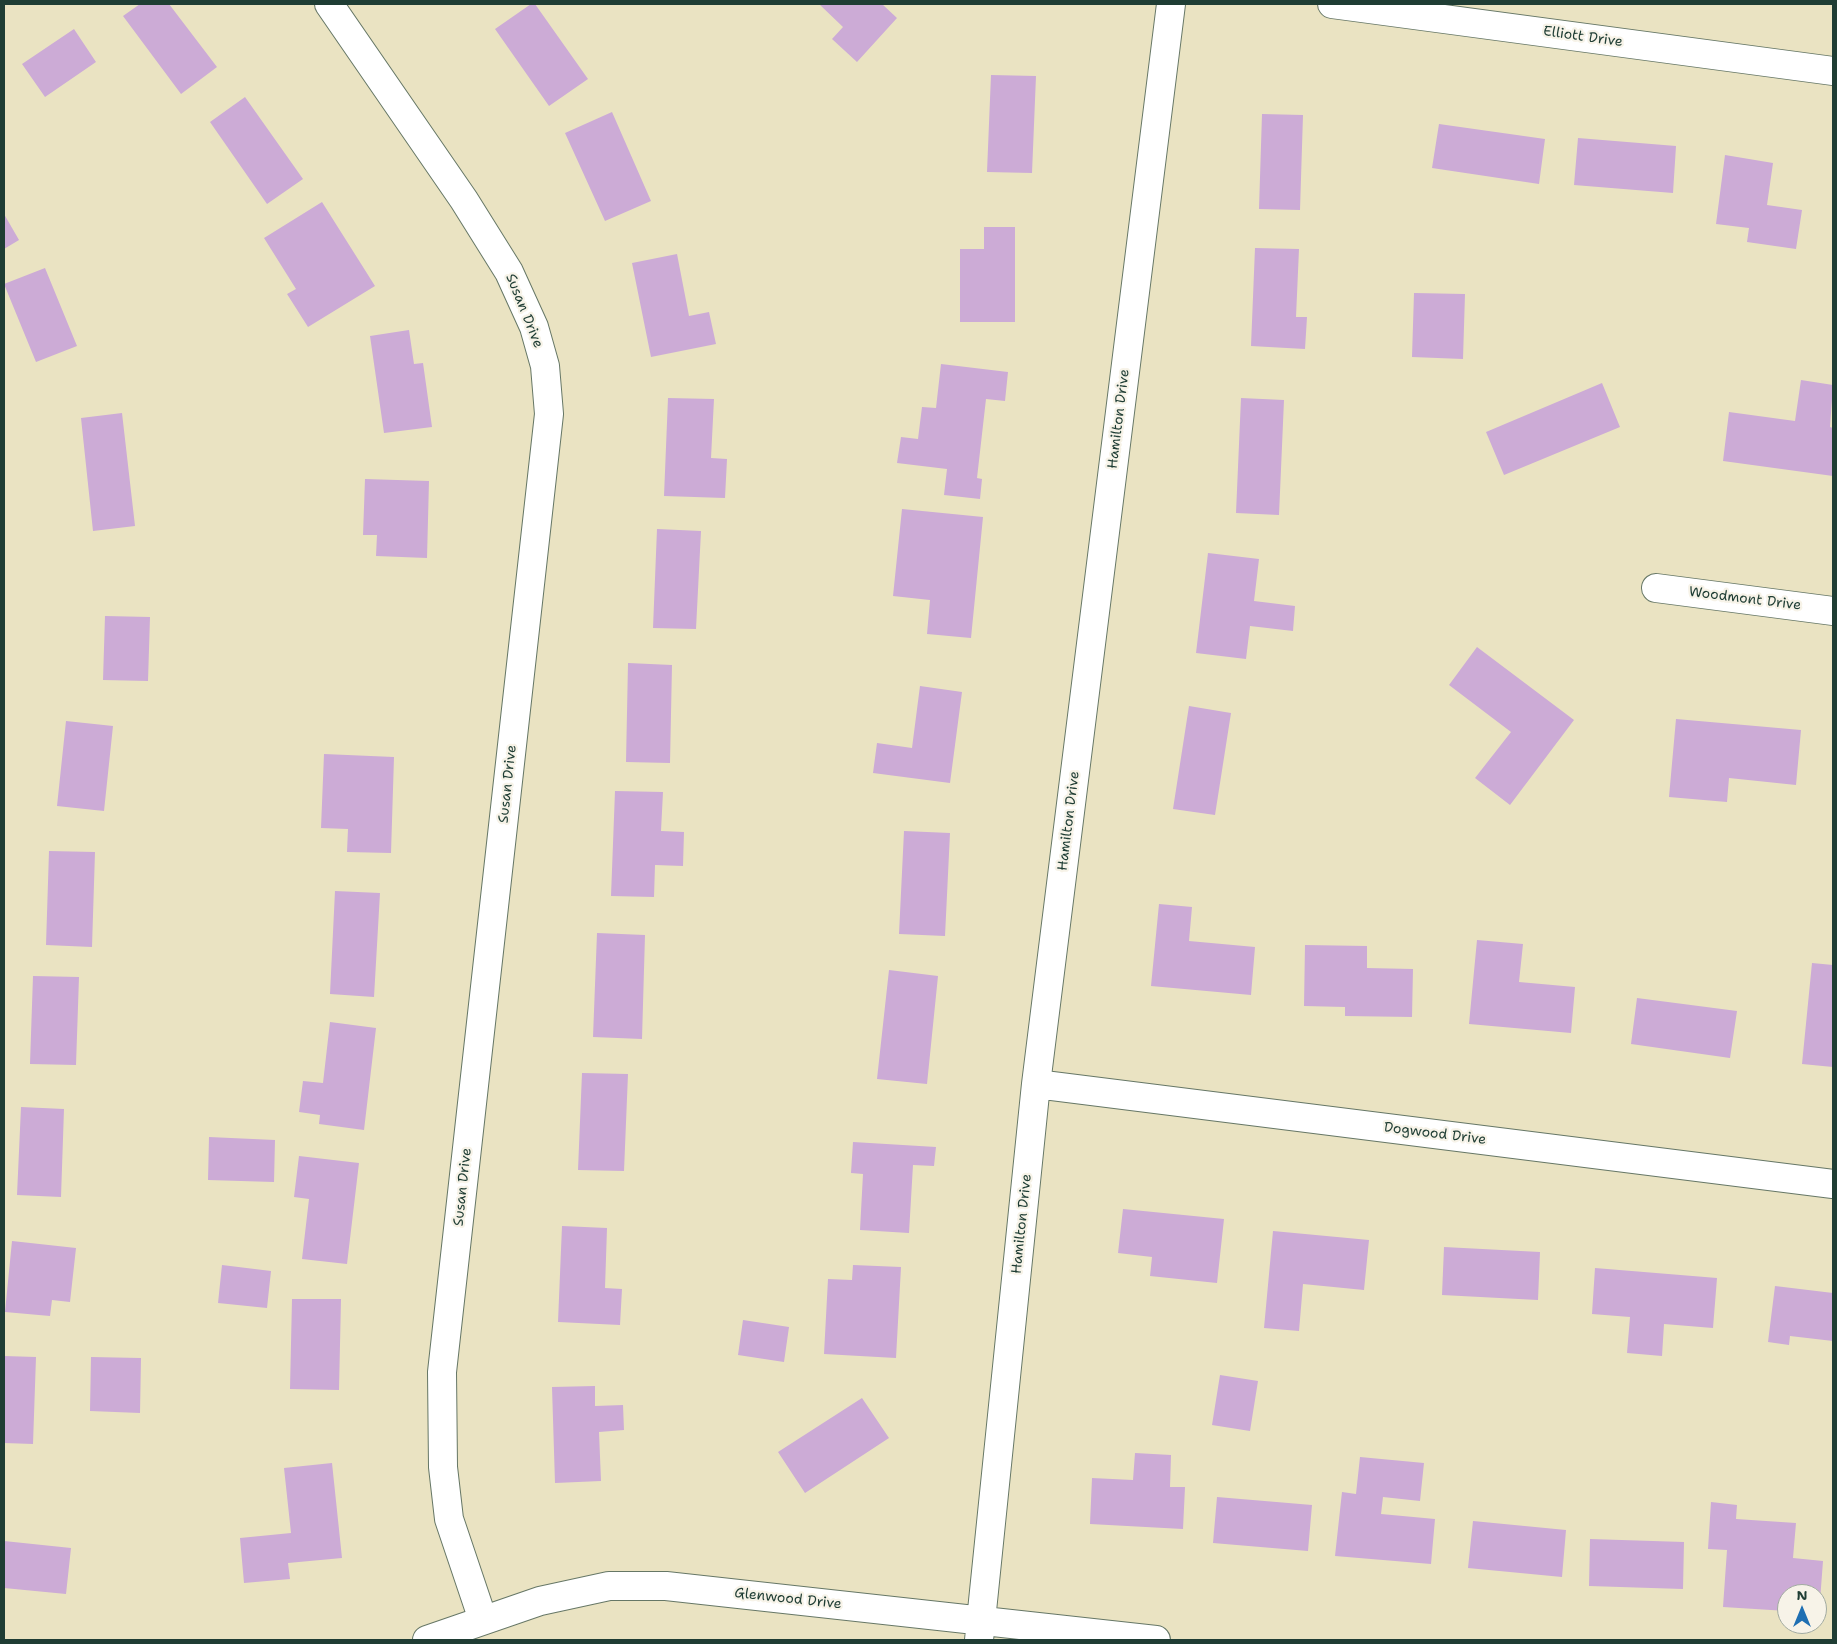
<!DOCTYPE html>
<html>
<head>
<meta charset="utf-8">
<style>
	body { margin:0 }
	#map { position:relative; width:1837px; height:1644px; overflow:hidden; background:#eae3c2; font-family:"Shantell Sans",sans-serif }
	canvas { display:block }
	.frame { position:absolute; inset:0; border:5px solid #1f3d34; pointer-events:none }
	.north { position:absolute; left:1777px; top:1584px; width:50px; height:50px; box-sizing:border-box; background:#f7f3e8; border:1px solid #a1aaa0; border-radius:50%; rotate:0deg; font-size:14px; font-weight:700; line-height:20px; text-align:center; color:#1f3d34 }
	.north::after { content:''; display:block; margin:auto; width:18px; height:22px; background:#1f6fb2; clip-path:polygon(50% 0,100% 100%,50% 72%,0 100%) }
</style>
</head>
<body>
<div id="map">
<canvas width="1837" height="1644"></canvas>
<div class="frame"></div>
<div class="north">N</div>
</div>
<script>
const g = document.querySelector('canvas').getContext('2d');
g.lineJoin = 'round';
function fillPath(path, color) { g.fillStyle = color; g.fill(path, 'evenodd'); }
const toPath = rows => new Path2D(rows.map(r => 'M' + r).join(''));
function stroke(path, color, width, dash) { g.strokeStyle = color; g.lineWidth = width; g.lineCap = dash ? 'butt' : 'round'; g.setLineDash(dash || []); g.stroke(path); }
function drawText(font, color, halo, rows, align = 'center') {
  g.font = font + ' "Shantell Sans",sans-serif'; g.lineWidth = 4.5; g.setLineDash([]); g.textBaseline = 'middle'; g.strokeStyle = halo; g.fillStyle = color; for (const [text, x, y, turn = 0] of rows) {
    g.save(); g.translate(x, y); g.rotate((+turn || 0) * Math.PI / 180); g.textAlign = isNaN(turn) ? turn : align; if (halo) g.strokeText(text, 0, 0); g.fillText(text, 0, 0); g.restore();
  }
}
const building = toPath([
	[140,4,169,4,217,67,181,94,123,16],
	[531,4,535,4,588,79,549,106,495,29],
	[819,4,882,4,897,18,857,62,832,39,843,27],
	[74,29,96,62,45,97,22,64],
	[991,75,1036,76,1032,173,987,172],
	[245,97,303,179,267,204,210,122],
	[612,112,651,201,605,221,565,133],
	[1262,114,1303,115,1300,210,1259,209],
	[1439,124,1545,139,1539,184,1432,168],
	[1578,138,1676,146,1673,193,1574,185],
	[1725,155,1773,163,1767,205,1802,210,1796,249,1747,242,1749,228,1716,224],
	[322,202,375,286,308,327,287,294,296,289,264,238],
	[4,214,19,240,4,249],
	[984,227,1015,227,1015,322,960,322,960,249,984,249],
	[1255,248,1299,249,1296,317,1307,317,1305,349,1251,346],
	[677,254,689,316,709,312,716,344,651,357,632,263],
	[45,268,77,346,36,362,4,284],
	[1414,293,1465,294,1463,359,1412,357],
	[409,330,414,364,423,363,432,427,384,433,370,336],
	[941,364,1008,372,1005,401,986,399,977,478,982,479,980,499,944,495,947,469,897,463,901,437,918,439,922,407,936,408],
	[1801,380,1833,385,1830,427,1833,428,1833,476,1723,461,1729,412,1795,421],
	[1602,383,1620,427,1504,475,1486,432],
	[668,398,714,399,711,458,727,459,725,498,664,496],
	[1241,398,1284,400,1279,515,1236,513],
	[122,413,135,526,93,531,81,418],
	[365,479,429,481,427,558,376,556,377,535,363,535],
	[902,509,983,517,971,638,927,634,930,600,893,596],
	[657,529,701,531,696,629,653,628],
	[1208,553,1259,559,1254,601,1295,606,1293,631,1250,626,1246,659,1196,653],
	[105,616,150,617,148,681,103,680],
	[1477,647,1574,720,1510,805,1475,778,1511,732,1449,685],
	[628,663,672,665,670,763,626,762],
	[920,686,962,692,950,783,873,773,877,743,912,748],
	[1189,706,1231,713,1215,815,1173,809],
	[1676,719,1801,730,1796,785,1729,778,1727,802,1669,797],
	[66,721,113,726,104,811,57,806],
	[324,754,394,757,391,853,347,852,348,829,321,828],
	[615,791,663,792,661,831,684,832,683,866,655,865,654,897,611,896],
	[904,831,950,833,945,936,899,934],
	[49,851,95,852,92,947,46,945],
	[335,891,380,893,374,997,330,994],
	[1159,904,1192,907,1189,941,1255,947,1251,995,1151,986],
	[597,933,645,935,642,1039,593,1037],
	[1477,940,1523,944,1519,982,1575,987,1571,1033,1469,1024],
	[1305,945,1367,946,1367,968,1413,969,1412,1017,1345,1016,1345,1007,1304,1006],
	[1812,963,1833,965,1833,1067,1802,1064],
	[889,970,938,976,927,1084,877,1079],
	[33,976,79,977,76,1065,30,1064],
	[1637,998,1737,1011,1730,1058,1631,1044],
	[330,1022,376,1028,364,1130,319,1124,320,1115,299,1112,303,1081,323,1083],
	[582,1073,628,1074,624,1171,578,1170],
	[21,1107,64,1109,61,1197,17,1195],
	[209,1137,275,1140,274,1182,208,1180],
	[853,1142,936,1147,934,1166,913,1165,909,1233,860,1230,863,1174,851,1173],
	[299,1156,359,1163,347,1264,302,1259,309,1199,294,1197],
	[1123,1209,1224,1219,1217,1283,1150,1276,1152,1257,1118,1253],
	[562,1226,607,1228,605,1288,622,1289,620,1325,558,1322],
	[1273,1231,1369,1240,1364,1290,1303,1284,1299,1331,1264,1328],
	[12,1241,76,1248,70,1302,52,1300,50,1316,5,1312],
	[1444,1247,1540,1252,1538,1300,1442,1295],
	[222,1265,271,1271,267,1308,218,1303],
	[853,1265,901,1267,896,1358,824,1354,828,1279,852,1280],
	[1595,1268,1717,1278,1713,1328,1664,1324,1662,1356,1627,1353,1630,1317,1592,1314],
	[1775,1286,1833,1293,1833,1341,1790,1336,1789,1345,1768,1342],
	[292,1299,341,1299,339,1390,290,1389],
	[743,1320,789,1327,784,1362,738,1355],
	[4,1356,36,1357,33,1444,4,1443],
	[91,1357,141,1358,140,1413,90,1411],
	[1220,1375,1258,1381,1250,1431,1212,1425],
	[595,1386,595,1406,623,1405,624,1430,599,1432,601,1481,555,1483,552,1387],
	[862,1398,889,1438,805,1493,778,1452],
	[1135,1453,1171,1455,1170,1487,1185,1487,1183,1529,1090,1524,1092,1478,1133,1480],
	[1360,1457,1424,1463,1420,1501,1383,1497,1381,1514,1435,1519,1431,1564,1335,1556,1342,1492,1356,1494],
	[332,1463,342,1558,288,1563,290,1579,244,1583,240,1538,291,1533,284,1468],
	[1217,1497,1312,1505,1308,1551,1213,1543],
	[1711,1502,1737,1505,1736,1519,1796,1523,1793,1558,1823,1561,1819,1614,1817,1613,1817,1594,1787,1594,1787,1611,1723,1607,1727,1550,1708,1549],
	[1473,1521,1566,1530,1562,1577,1468,1568],
	[1590,1539,1684,1542,1683,1589,1589,1586],
	[4,1541,71,1548,66,1594,4,1588]
]);
const minor = toPath([
	[329,4,464,200,509,272,534,327,545,366,549,414,442,1372,443,1467,449,1519,483,1620],
	[1332,4,1833,71],
	[1656,588,1833,611],
	[1036,1084,1833,1184],
	[427,1640,540,1601,609,1586,666,1586,1156,1640],
	[979,1640,1036,1084,1171,4]
]);
const streetNames = [
	["Elliott Drive",1583,37,8],
	["Susan Drive",524,311,68],
	["Hamilton Drive",1119,419,-83],
	["Woodmont Drive",1745,599,7],
	["Susan Drive",508,784,-84],
	["Hamilton Drive",1069,821,-83],
	["Dogwood Drive",1435,1134,7],
	["Susan Drive",463,1187,-84],
	["Hamilton Drive",1022,1224,-84],
	["Glenwood Drive",788,1599,6]
];
fillPath(building, '#ccabd6');
stroke(minor, '#676', 30);
stroke(minor, '#fff', 28);
drawText('14px', '#1f3d34', '#f7f3e8', streetNames);
</script>
</body>
</html>
